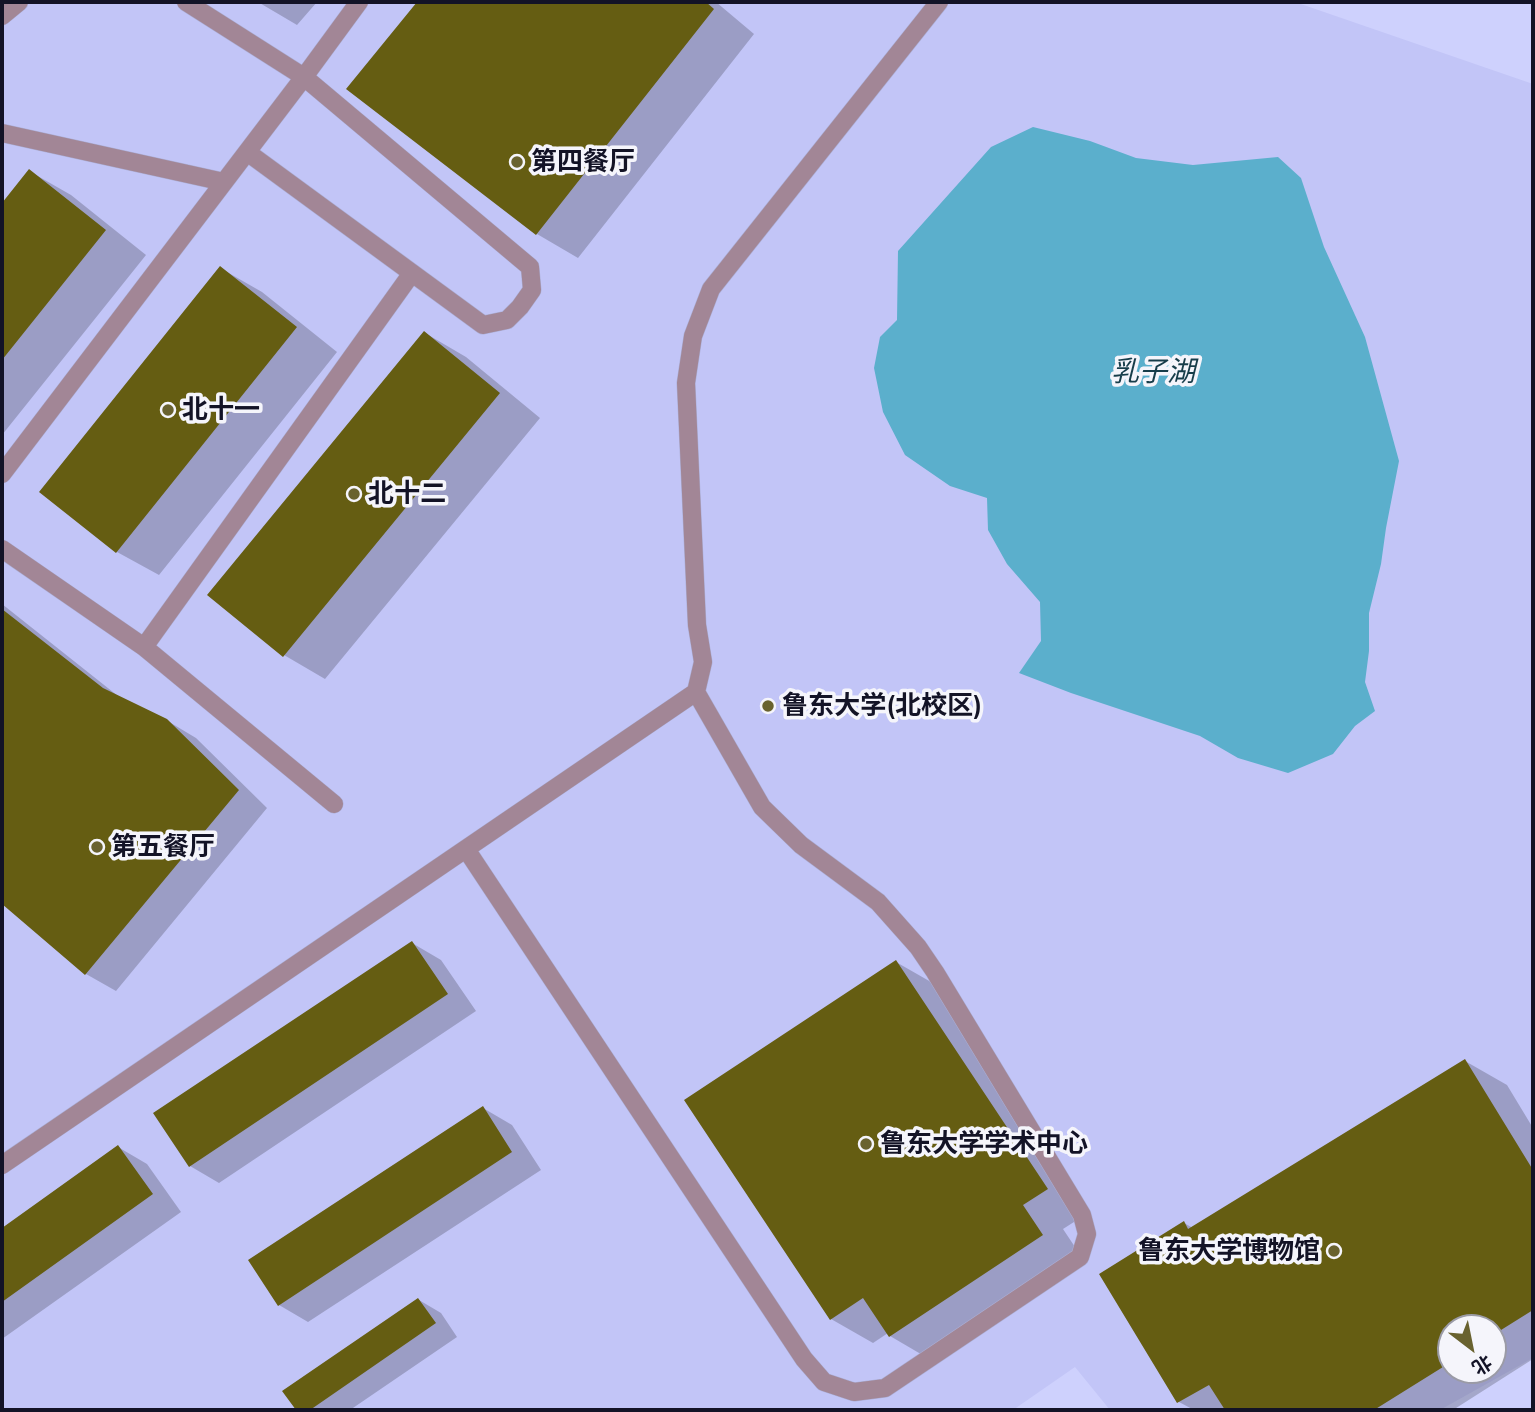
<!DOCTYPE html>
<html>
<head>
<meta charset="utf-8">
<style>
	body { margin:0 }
	#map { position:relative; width:1535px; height:1412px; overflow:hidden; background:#ced1fd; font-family:Mulish,"Noto Sans SC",sans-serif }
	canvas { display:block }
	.frame { position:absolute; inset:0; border:4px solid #131326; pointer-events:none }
	.north { position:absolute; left:1437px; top:1314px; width:70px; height:70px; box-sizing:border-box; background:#f5f5fb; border:2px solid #9b9ba6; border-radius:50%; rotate:148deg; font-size:19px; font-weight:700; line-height:28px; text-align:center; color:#131326 }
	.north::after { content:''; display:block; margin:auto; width:24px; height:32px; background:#69622f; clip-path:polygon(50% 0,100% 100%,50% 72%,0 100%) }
</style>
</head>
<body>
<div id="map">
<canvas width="1535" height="1412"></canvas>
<div class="frame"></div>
<div class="north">北</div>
</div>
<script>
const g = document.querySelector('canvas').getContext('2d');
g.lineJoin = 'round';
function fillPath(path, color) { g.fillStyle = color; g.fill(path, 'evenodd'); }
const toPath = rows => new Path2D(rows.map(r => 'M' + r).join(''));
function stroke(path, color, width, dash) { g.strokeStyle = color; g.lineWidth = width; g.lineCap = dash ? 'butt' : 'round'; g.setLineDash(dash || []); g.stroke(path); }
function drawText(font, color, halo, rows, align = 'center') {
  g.font = font + ' Mulish,"Noto Sans SC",sans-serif'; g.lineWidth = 7; g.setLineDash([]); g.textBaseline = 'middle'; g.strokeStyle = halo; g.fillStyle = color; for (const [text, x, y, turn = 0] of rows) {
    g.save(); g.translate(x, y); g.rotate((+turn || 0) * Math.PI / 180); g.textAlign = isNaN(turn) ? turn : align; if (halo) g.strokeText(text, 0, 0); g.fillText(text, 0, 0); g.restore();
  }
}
const built = toPath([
	[2,2,1295,2,1533,84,1533,1358,1440,1410,1110,1410,1075,1367,1013,1410,2,1410],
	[1451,1328,1493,1328,1493,1370,1451,1370]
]);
const water = toPath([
	[1033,127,1090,141,1136,158,1193,165,1278,157,1301,178,1324,247,1365,337,1399,461,1386,528,1381,564,1369,613,1369,651,1365,682,1375,711,1355,726,1333,754,1288,773,1238,758,1200,736,1071,693,1019,673,1041,641,1040,602,1007,564,988,530,987,498,950,486,905,455,883,412,874,368,880,337,897,320,898,251,991,147]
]);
const shadow = toPath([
	[258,2,317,2,297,25],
	[419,2,716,2,754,34,578,258,537,234,349,89],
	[29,171,71,195,146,255,2,435,2,206],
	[220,268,262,292,337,352,159,575,117,552,42,492],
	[425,333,466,357,540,418,325,679,284,655],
	[2,604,123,700,166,720,196,738,267,808,116,991,86,974,2,902],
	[412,943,441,960,476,1011,219,1183,190,1166],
	[896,962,938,986,1088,1213,1063,1229,1083,1259,931,1360,890,1336,888,1333,873,1343,831,1319],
	[1465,1061,1507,1085,1533,1128,1533,1359,1453,1410,1194,1410,1179,1402,1184,1223,1193,1228],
	[1451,1328,1493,1328,1493,1370,1451,1370],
	[483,1108,512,1125,541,1170,308,1322,279,1305],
	[118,1147,147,1164,181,1212,2,1339,2,1230],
	[419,1300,441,1313,457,1337,350,1410,298,1410,285,1391]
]);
const building = toPath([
	[417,2,706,2,714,9,536,235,346,89],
	[29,169,106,230,2,360,2,203],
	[220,266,297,327,116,553,39,492],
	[424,331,500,393,283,657,207,595],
	[2,609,103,688,167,719,239,790,85,975,2,904],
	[412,941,448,994,189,1167,153,1113],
	[896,960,1048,1189,1023,1205,1043,1235,889,1337,863,1298,830,1320,684,1100],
	[1465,1059,1533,1170,1533,1310,1493,1335,1493,1328,1451,1328,1451,1362,1374,1410,1225,1410,1209,1385,1177,1403,1099,1274,1184,1221,1188,1229],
	[483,1106,512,1152,278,1306,248,1260],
	[118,1145,153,1194,2,1302,2,1228],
	[418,1298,436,1323,310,1410,296,1410,282,1391]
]);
const minor = toPath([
	[2,16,19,2],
	[2,133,224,182],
	[247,152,483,325,507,320,520,307,532,290,530,267,304,77,359,2],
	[2,474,304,77,186,2],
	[2,549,144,647,334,804],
	[144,647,412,273],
	[466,849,804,1359,824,1382,854,1392,885,1388,1080,1257,1087,1234,1082,1215,935,972,918,947,878,902,801,845,762,807,696,692],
	[2,1165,696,692,703,662,697,625,686,383,693,336,711,289,939,2]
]);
const markers = [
	[517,162,7,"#69622f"],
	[168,410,7,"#69622f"],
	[354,494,7,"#69622f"],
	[768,706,7,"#69622f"],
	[97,847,7,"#69622f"],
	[866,1144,7,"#69622f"],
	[1334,1251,7,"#69622f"]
];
const poiNames = [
	["第四餐厅",531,162],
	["北十一",182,410],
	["北十二",368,494],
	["鲁东大学(北校区)",782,706],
	["第五餐厅",111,847],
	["鲁东大学学术中心",880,1144],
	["鲁东大学博物馆",1320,1251,"right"]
];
const waterNames = [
	["乳子湖",1153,373]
];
fillPath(built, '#c2c5f7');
fillPath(water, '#5bafcc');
fillPath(shadow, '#0003');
fillPath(building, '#655d12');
stroke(minor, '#acafd6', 19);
stroke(minor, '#a28696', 18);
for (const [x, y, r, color] of markers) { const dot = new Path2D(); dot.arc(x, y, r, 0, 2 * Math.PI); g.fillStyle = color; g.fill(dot); stroke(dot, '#f5f5fb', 2.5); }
drawText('bold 26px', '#131326', '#f5f5fb', poiNames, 'left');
drawText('italic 28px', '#173d4a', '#f5f5fb', waterNames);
</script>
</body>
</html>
